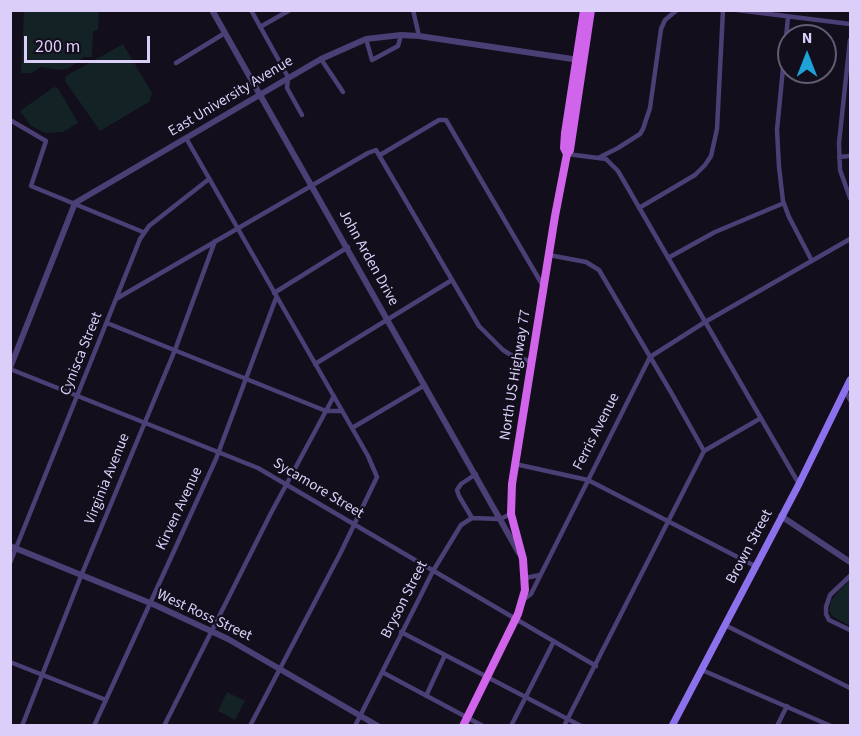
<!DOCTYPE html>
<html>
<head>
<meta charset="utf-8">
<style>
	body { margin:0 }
	#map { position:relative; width:861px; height:736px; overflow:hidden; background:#130e1c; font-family:"Source Sans 3",sans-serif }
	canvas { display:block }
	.frame { position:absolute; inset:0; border:12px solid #dbcff9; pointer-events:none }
	.north { position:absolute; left:777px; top:24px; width:60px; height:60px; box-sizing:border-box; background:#130e1c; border:2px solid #635b74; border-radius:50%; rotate:0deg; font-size:16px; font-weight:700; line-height:24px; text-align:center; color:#dbcff9 }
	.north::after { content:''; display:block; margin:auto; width:21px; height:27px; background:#1da3d7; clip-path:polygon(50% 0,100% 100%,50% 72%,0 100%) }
	.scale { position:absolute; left:24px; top:36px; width:126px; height:27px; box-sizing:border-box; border:3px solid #dbcff9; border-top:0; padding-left:8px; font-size:18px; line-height:21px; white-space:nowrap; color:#dbcff9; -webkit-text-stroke:4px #130e1c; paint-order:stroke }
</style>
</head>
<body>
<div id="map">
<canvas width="861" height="736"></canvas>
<div class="frame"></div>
<div class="north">N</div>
<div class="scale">200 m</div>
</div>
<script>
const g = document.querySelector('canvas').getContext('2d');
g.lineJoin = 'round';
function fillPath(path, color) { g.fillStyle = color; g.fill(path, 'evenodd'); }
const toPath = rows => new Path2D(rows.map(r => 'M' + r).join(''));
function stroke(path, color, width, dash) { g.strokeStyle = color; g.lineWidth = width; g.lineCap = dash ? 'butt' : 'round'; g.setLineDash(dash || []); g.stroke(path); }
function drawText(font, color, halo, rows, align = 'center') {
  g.font = font + ' "Source Sans 3",sans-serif'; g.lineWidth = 4.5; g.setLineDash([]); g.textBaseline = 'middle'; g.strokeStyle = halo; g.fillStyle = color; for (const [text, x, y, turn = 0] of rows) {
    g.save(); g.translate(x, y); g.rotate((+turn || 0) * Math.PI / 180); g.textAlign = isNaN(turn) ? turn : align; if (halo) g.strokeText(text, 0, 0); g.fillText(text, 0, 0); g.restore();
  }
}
const green = toPath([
	[24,11,99,11,98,30,93,31,92,57,84,57,69,68,60,70,41,67,32,73,21,73],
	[123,44,152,93,149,102,100,131,65,81,66,76],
	[54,87,58,88,78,123,63,132,46,133,31,126,20,111],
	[850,579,850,626,832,616,829,611,831,600],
	[227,692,245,701,235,720,218,711]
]);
const minor = toPath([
	[251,10,288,77,287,88,302,115],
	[413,10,419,36],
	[737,10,850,24],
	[788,17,777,130,779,167,783,201,789,217,812,261],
	[260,27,290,10],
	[366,39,372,60,398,46,401,35],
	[850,40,839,143,840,170,850,198],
	[321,59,343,92],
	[176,63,225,33],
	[10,120,46,141,31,186,143,232],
	[186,138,368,456,377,477,341,552,250,726],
	[567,154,606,159,618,171,799,484],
	[380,155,439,120,446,120,543,286],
	[839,157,850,156],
	[598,158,618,148,640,134,643,129,650,108,661,29,665,20,677,10],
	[639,208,695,175,705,165,711,156,717,129,723,10],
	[549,255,586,262,599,270,672,394,704,451],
	[668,258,715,232,784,203],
	[274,293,348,247],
	[116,299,368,153,376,150,479,326,503,350,511,355,532,362],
	[107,323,326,411,342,411],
	[315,364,452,280],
	[10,369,258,468,596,666],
	[845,391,850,400],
	[352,428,425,385],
	[515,464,588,480,755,566],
	[472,518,459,496,457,490,461,484,476,474],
	[10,563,140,239,149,226,209,179],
	[850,576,830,595,826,607,826,614,829,620,850,630],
	[525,578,540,575],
	[523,600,531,594,650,357,705,322,850,239],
	[725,625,850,688],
	[401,632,581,726],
	[10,662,106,700],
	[702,670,831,726],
	[382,672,483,726],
	[426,696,445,655],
	[22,726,81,576,175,350,215,241],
	[94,726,216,459,276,298],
	[164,726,271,513,334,396],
	[355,726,433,571,461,525,472,518,500,519,511,514],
	[511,726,554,641],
	[564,726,704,451,761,418],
	[777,726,787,706]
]);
const tertiary = toPath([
	[212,10,519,553],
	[10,368,75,203,321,59,366,39,401,35,419,36,579,60],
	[781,516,850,562],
	[10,546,155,605,228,639,378,726]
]);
const secondary = toPath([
	[672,726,799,484,850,380]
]);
const primary = toPath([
	[567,154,564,148,565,133,584,10],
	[463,726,518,614,525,590,523,559,511,514,512,484,555,216,567,154,570,150,591,10]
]);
const streetNames = [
	["East University Avenue",231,97,-31],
	["John Arden Drive",368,258,61],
	["Cynisca Street",82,354,-68],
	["North US Highway 77",516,375,-81],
	["Ferris Avenue",597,432,-63],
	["Virginia Avenue",108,479,-68],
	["Sycamore Street",318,489,31],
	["Kirven Avenue",180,509,-65],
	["Brown Street",750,547,-62],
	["Bryson Street",405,600,-63],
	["West Ross Street",204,616,25]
];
fillPath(green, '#122225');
stroke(minor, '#4b3f75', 4.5);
stroke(tertiary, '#4b3f75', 6);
stroke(secondary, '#8b72ec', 7);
stroke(primary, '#d064ea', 8);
drawText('15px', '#dbcff9', '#130e1c', streetNames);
</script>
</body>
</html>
